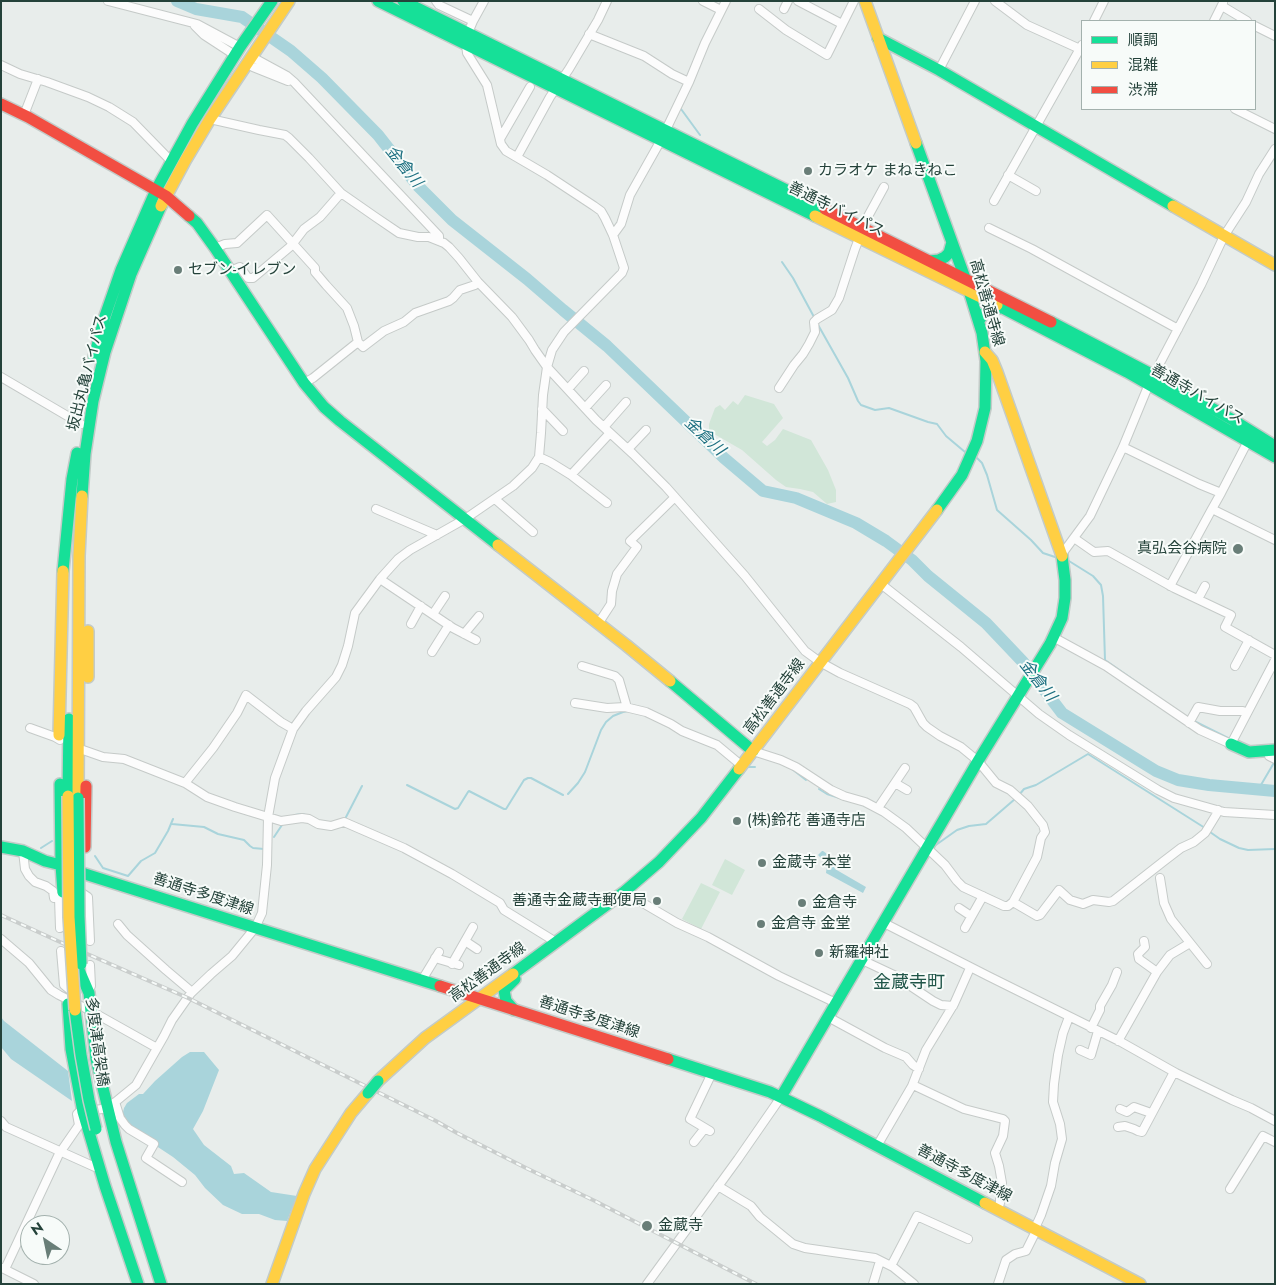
<!DOCTYPE html>
<html>
<head>
<meta charset="utf-8">
<style>
	body { margin:0 }
	#map { position:relative; width:1276px; height:1285px; overflow:hidden; background:#e8edeb; font-family:Jost,"Noto Sans JP",sans-serif }
	canvas { display:block }
	.frame { position:absolute; inset:0; border:2px solid #24423a; pointer-events:none }
	.legend { position:absolute; left:1081px; top:20px; width:175px; height:90px; box-sizing:border-box; background:#f7fbf9; border:1px solid #a3b1ad; margin:0; padding:6px 9px; list-style:none; font-size:15px; color:#24423a }
	.legend li { display:flex; align-items:center; gap:10px; height:25px }
	.legend b { width:25px; border:1px solid #a3b1ad }
	.north { position:absolute; left:20px; top:1215px; width:50px; height:50px; box-sizing:border-box; background:#f7fbf9; border:1px solid #a3b1ad; border-radius:50%; rotate:326deg; font-size:14px; font-weight:700; line-height:20px; text-align:center; color:#24423a }
	.north::after { content:''; display:block; margin:auto; width:18px; height:22px; background:#697e78; clip-path:polygon(50% 0,100% 100%,50% 72%,0 100%) }
</style>
</head>
<body>
<div id="map">
<canvas width="1276" height="1285"></canvas>
<div class="frame"></div>
<ul class="legend">
<li><b style="height:6px;background:#16e098"></b>順調</li>
<li><b style="height:6px;background:#ffcf43"></b>混雑</li>
<li><b style="height:6px;background:#f24e42"></b>渋滞</li>
</ul>
<div class="north">N</div>
</div>
<script>
const g = document.querySelector('canvas').getContext('2d');
g.lineJoin = 'round';
function fillPath(path, color) { g.fillStyle = color; g.fill(path, 'evenodd'); }
const toPath = rows => new Path2D(rows.map(r => 'M' + r).join(''));
function stroke(path, color, width, dash) { g.strokeStyle = color; g.lineWidth = width; g.lineCap = dash ? 'butt' : 'round'; g.setLineDash(dash || []); g.stroke(path); }
function drawText(font, color, halo, rows, align = 'center') {
  g.font = font + ' Jost,"Noto Sans JP",sans-serif'; g.lineWidth = 4; g.setLineDash([]); g.textBaseline = 'middle'; g.strokeStyle = halo; g.fillStyle = color; for (const [text, x, y, turn = 0] of rows) {
    g.save(); g.translate(x, y); g.rotate((+turn || 0) * Math.PI / 180); g.textAlign = isNaN(turn) ? turn : align; if (halo) g.strokeText(text, 0, 0); g.fillText(text, 0, 0); g.restore();
  }
}
const green = toPath([
	[745,395,774,404,783,418,762,442,767,446,775,440,783,429,811,440,828,470,836,490,836,502,827,504,813,492,800,489,786,487,776,480,742,450,709,431,709,424,715,408,720,405,725,410,733,401,738,405],
	[725,859,745,870,732,895,712,885],
	[701,883,720,892,701,929,682,919]
]);
const water = toPath([
	[822,851,823,851,830,856,835,869,866,887,863,893,826,873,827,864,818,855],
	[1,1017,4,1021,68,1071,72,1101,11,1059,1,1047],
	[190,1052,204,1052,219,1070,203,1111,193,1129,204,1145,231,1166,234,1174,244,1173,271,1192,297,1196,287,1221,275,1220,259,1214,242,1214,223,1205,205,1188,195,1175,173,1157,129,1128,122,1116,124,1108,127,1103,139,1094,143,1094,155,1081,182,1057]
]);
const stream = toPath([
	[681,109,700,135],
	[782,262,793,278,814,317],
	[817,323,848,378,858,401,861,405,875,410,889,408,928,422,937,424,946,436,965,452],
	[977,458,982,463,987,475,997,510,1031,540,1043,553,1058,558],
	[1069,561,1093,576,1101,585,1103,596,1105,660,1151,692],
	[1192,720,1230,739],
	[748,767,755,767],
	[792,769,806,780],
	[407,785,455,809,458,808,468,792,469,791,504,809,506,809,524,780,528,778,531,778,563,795],
	[819,789,827,794,849,801],
	[1258,790,1275,761],
	[568,794,578,783,585,772,601,730,606,722,613,716,623,712,628,711],
	[1019,795,1024,789,1036,785,1088,754,1205,828],
	[295,815,302,814,309,816],
	[345,819,362,786],
	[172,824,204,827,218,834,244,840,250,846,253,848,264,849],
	[1210,832,1220,839,1239,848,1248,850,1275,849],
	[274,837,282,825],
	[933,847,957,830,969,826,986,824,1015,799],
	[41,848,52,841],
	[95,856,103,868,128,876,141,861,155,853,168,831,173,819]
]);
const river = toPath([
	[177,1,196,9,242,17,291,51,322,78,378,135,418,186,452,220,527,279,563,310,607,346,724,458,763,491,796,498,856,523,886,541,912,560,928,576,986,623,1023,662,1062,713,1156,771,1178,780,1209,785,1275,791]
]);
const street = toPath([
	[108,1,197,24,240,47],
	[436,1,439,5,473,21],
	[703,1,721,10],
	[798,1,842,24],
	[995,1,1027,25,1080,49],
	[1222,6,1247,21],
	[759,9,786,30,827,55,854,1],
	[784,9,788,1],
	[1094,21,1104,1],
	[1214,21,1223,3],
	[195,26,204,35,230,52],
	[1255,26,1275,36],
	[589,34,644,56,672,74,689,82],
	[252,57,287,76,294,82,439,236,439,241],
	[1,65,20,74,47,82,88,97,109,107,133,122,171,161],
	[253,67,288,81],
	[939,70,975,1],
	[1235,109,1275,129],
	[24,115,38,79],
	[210,119,259,130,285,135,289,138,309,158,341,193,374,216,399,233,418,237,429,237,444,243,449,247,459,258,478,282,512,317,529,340,535,350,547,367,596,420,633,454,666,487,745,576,805,651,820,662,840,673,910,704,914,707,923,723,927,727,940,736,961,747,978,761,996,783,1010,790,1028,806,1043,825,1045,832,1041,838,1037,857,1013,902],
	[500,139,530,87],
	[517,157,550,97,569,69,598,20,607,1],
	[1008,175,1036,191],
	[994,201,1082,45],
	[989,228,1032,249,1178,329],
	[613,235,621,224,630,195,661,140,689,82,705,43,726,1],
	[215,248,225,244,237,243,267,215,315,268,315,272,326,285,347,308,354,326,358,342,363,347,384,331,404,322,415,313,449,301,453,298,460,290,475,285,478,282],
	[230,271,240,267,248,278,253,278,291,246,304,229,320,217,341,193],
	[1,377,81,424],
	[304,383,313,378,358,342],
	[779,388,794,365,803,354,809,344,815,332,814,322,817,319,832,310,839,298,855,249,866,220,884,187],
	[568,389,584,371],
	[585,408,606,385],
	[542,409,563,431],
	[604,427,626,402],
	[1123,447,1199,484,1221,493,1212,509,1275,540],
	[628,449,646,430],
	[539,457,550,462,571,475,607,503],
	[571,475,610,433],
	[1221,493,1248,441],
	[495,499,533,532],
	[376,509,437,535],
	[1074,538,1094,552,1108,551,1174,588,1231,615,1225,627,1275,655],
	[1062,554,1090,516,1123,447,1149,384,1201,285,1224,236,1246,202,1259,174,1275,149],
	[380,579,453,628,476,640],
	[881,584,961,647,1039,714,1069,735,1158,790,1174,798,1224,812,1275,815],
	[1170,586,1212,509],
	[1198,599,1205,586],
	[433,614,445,596],
	[411,624,421,606],
	[598,624,611,604,612,591,617,574,637,547,630,541,675,497],
	[464,634,479,616],
	[1053,637,1106,666,1200,730,1231,744,1275,660],
	[432,652,449,625],
	[582,666,615,676,619,680,626,704,625,707],
	[1235,666,1249,640],
	[575,703,607,708,625,707,646,712,671,724,682,731,717,745,741,765],
	[1189,723,1198,707,1220,711,1243,711,1247,713],
	[30,728,55,737,60,740],
	[83,750,103,757,124,759,185,783,207,797,235,807,281,821,302,818,309,819,318,824,331,826,344,822,404,848,452,874,500,903,504,910,551,939],
	[753,751,781,760,796,767,831,790,844,796,865,802,884,812,906,828,945,865,957,881,963,887,1004,906,1008,906,1013,902,1037,916,1040,915,1059,890,1070,900,1083,904,1093,900,1109,902,1113,901,1164,861,1181,848,1194,842,1205,833,1216,815,1218,810],
	[1268,751,1269,756,1275,759],
	[185,783,213,748,237,713,246,695,281,722,293,729],
	[895,783,907,790],
	[878,808,905,768],
	[23,851,25,869,29,876,35,882,46,886,53,891,54,898],
	[1160,878,1164,903,1171,919,1207,964],
	[624,892,677,923,708,937,779,976,836,1003],
	[959,908,971,916],
	[884,923,988,976,1121,1042,1176,1073,1232,1100,1251,1108,1275,1121],
	[118,924,127,935,166,970,192,992],
	[60,928,59,898,63,894,82,893,88,897,90,941],
	[965,928,983,896],
	[1,939,29,963,51,990,59,995,91,1011,157,1048],
	[465,941,477,949],
	[1144,941,1145,947,1138,954,1139,959,1157,972],
	[61,951,64,985,70,990,75,991],
	[435,958,459,965],
	[862,960,894,975,933,1001,941,1005,953,1006],
	[452,964,473,927],
	[422,980,439,952],
	[88,990,91,986,90,965],
	[828,1017,885,1048,906,1057,913,1065,919,1069],
	[1091,1028,1100,1010,1100,1006,1112,985,1117,972],
	[1118,1041,1157,972,1170,955,1190,943],
	[1080,1050,1091,1055,1098,1031],
	[913,1085,964,1109,1003,1119,1005,1121,1003,1136,995,1153,999,1166,1002,1183,1000,1194,1000,1203,998,1209],
	[115,1102,120,1118,125,1125,129,1129,154,1144,146,1158,182,1182],
	[1120,1109,1127,1112,1134,1107,1151,1113],
	[89,1111,108,1108,136,1085,164,1036,172,1020,191,993,211,974,232,956,255,928,262,913,267,865,268,817,275,778,293,729,306,711,336,677,342,665,348,646,355,613,380,579,398,559,410,550,465,519,513,486,532,468,539,457,541,433,543,395,547,367,552,350,564,332,622,273,624,268,613,235,605,218,601,211,594,206,547,175,506,151,501,144,487,85,467,53,466,44,468,33,473,21,484,1],
	[1,1121,6,1127,95,1167,99,1166],
	[1118,1127,1125,1126,1134,1129,1138,1131,1142,1132,1174,1072],
	[710,1131,690,1119,712,1073],
	[694,1142,705,1128],
	[877,1146,912,1086,926,1050,954,1004,970,968],
	[718,1186,751,1206,760,1217,793,1244,805,1248,875,1258,893,1267,914,1284],
	[1230,1189,1263,1136,1275,1142],
	[1035,1228,1041,1215,1051,1186,1055,1163,1062,1139,1060,1124,1053,1102,1054,1084,1058,1055,1063,1033,1069,1017],
	[891,1266,917,1216,968,1239],
	[2,1268,34,1284],
	[5,1269,59,1154,79,1125,77,1114,78,1113],
	[647,1284,738,1159,781,1097],
	[873,1284,880,1261],
	[998,1284,1006,1260,1015,1254,1026,1251,1037,1229]
]);
const fast = toPath([
	[378,1,815,216],
	[403,1,825,209],
	[878,38,939,70,1173,206],
	[916,143,965,278,982,333,986,361,985,408,977,441,962,475,937,510],
	[189,216,197,223,215,248,304,383,324,407,340,421,498,545],
	[930,261,939,260,945,257,949,253,952,242],
	[997,305,1127,372,1275,457],
	[979,321,983,314,989,310,993,308,1002,308],
	[1051,322,1153,375,1233,420,1275,446],
	[94,357,105,316,121,270,156,190,192,124,240,47,272,1],
	[82,496,85,454,93,401,105,352,131,274,161,206],
	[63,571,72,479,77,453],
	[670,681,753,751],
	[1231,744,1249,752,1275,750],
	[60,784,61,865,63,892],
	[68,796,69,719],
	[1,847,23,851,45,861,61,865,85,874,440,986],
	[79,970,89,993,96,1059,116,1142,161,1284],
	[513,974,624,892,659,862,701,818,739,769],
	[68,1004,71,1049,83,1112,105,1186,138,1284],
	[514,1010,506,1001,504,990,515,979],
	[668,1059,770,1092,820,1116,985,1203],
	[781,1097,978,761,1050,644,1062,618,1065,598,1065,580,1062,556]
]);
const slow = toPath([
	[865,1,916,143],
	[161,206,185,161,210,119,289,1],
	[1173,206,1275,265],
	[815,216,997,305],
	[985,352,992,360,997,372,1062,556],
	[498,545,626,645,670,681],
	[88,631,88,677],
	[59,735,63,571],
	[739,769,937,510],
	[78,798,79,556,82,496],
	[378,1081,425,1038,513,974],
	[985,1203,1140,1284],
	[272,1284,304,1194,315,1169,351,1113,368,1093]
]);
const jam = toPath([
	[1,104,28,117,166,196,189,216],
	[825,209,1051,322],
	[85,847,86,786],
	[440,986,668,1059]
]);
const rail = toPath([
	[1,915,60,942,188,998,436,1121,457,1133,526,1168,595,1201,756,1284]
]);
const fastBridge = toPath([
	[78,798,79,916,81,964],
	[75,1010,81,1055,89,1100,96,1129],
	[368,1093,378,1081]
]);
const slowBridge = toPath([
	[68,796,69,917,75,1010]
]);
const markers = [
	[808,171,5,"#697e78"],
	[178,270,5,"#697e78"],
	[1238,549,6,"#697e78"],
	[737,821,5,"#697e78"],
	[762,863,5,"#697e78"],
	[657,901,5,"#697e78"],
	[802,903,5,"#697e78"],
	[761,924,5,"#697e78"],
	[819,953,5,"#697e78"],
	[647,1226,6,"#697e78"]
];
const poiNames = [
	["カラオケ まねきねこ",818,171],
	["セブン-イレブン",188,270],
	["真弘会谷病院",1227,549,"right"],
	["(株)鈴花 善通寺店",747,821],
	["金蔵寺 本堂",772,863],
	["善通寺金蔵寺郵便局",647,901,"right"],
	["金倉寺",812,903],
	["金倉寺 金堂",771,924],
	["新羅神社",829,953],
	["金蔵寺",658,1226]
];
const streetNames = [
	["善通寺バイパス",836,210,26],
	["高松善通寺線",986,303,74],
	["坂出丸亀バイパス",88,373,-76],
	["善通寺バイパス",1197,395,30],
	["高松善通寺線",775,697,-53],
	["善通寺多度津線",203,895,18],
	["高松善通寺線",488,973,-36],
	["善通寺多度津線",589,1018,18],
	["多度津高架橋",96,1042,82],
	["善通寺多度津線",964,1174,28]
];
const waterNames = [
	["金倉川",403,167,51],
	["金倉川",704,437,43],
	["金倉川",1037,681,52]
];
const quarterNames = [
	["金蔵寺町",909,984]
];
fillPath(green, '#d1e6d8');
fillPath(water, '#a9d4db');
stroke(stream, '#a9d4db', 2);
stroke(river, '#a9d4db', 12);
stroke(street, '#c5cac8', 10);
stroke(fast, '#c3cbc8', 14);
stroke(slow, '#c3cbc8', 14);
stroke(jam, '#c3cbc8', 14);
stroke(street, '#fcfcfc', 8);
stroke(fast, '#16e098', 11);
stroke(slow, '#ffcf43', 11);
stroke(jam, '#f24e42', 11);
stroke(rail, '#c9cdcc', 4);
stroke(rail, '#f7fbf9', 2, [5.5]);
stroke(fastBridge, '#c3ccc9', 14, []);
stroke(slowBridge, '#c3ccc9', 14, []);
stroke(fastBridge, '#16e098', 11);
stroke(slowBridge, '#ffcf43', 11);
for (const [x, y, r, color] of markers) { const dot = new Path2D(); dot.arc(x, y, r, 0, 2 * Math.PI); g.fillStyle = color; g.fill(dot); stroke(dot, '#f7fbf9', 2); }
drawText('15px', '#24423a', '#f7fbf9', poiNames, 'left');
drawText('15px', '#24423a', '#f7fbf9', streetNames);
drawText('italic 16px', '#1c6f80', '#f7fbf9', waterNames);
drawText('18px', '#1f5548', '#f7fbf9', quarterNames);
</script>
</body>
</html>
